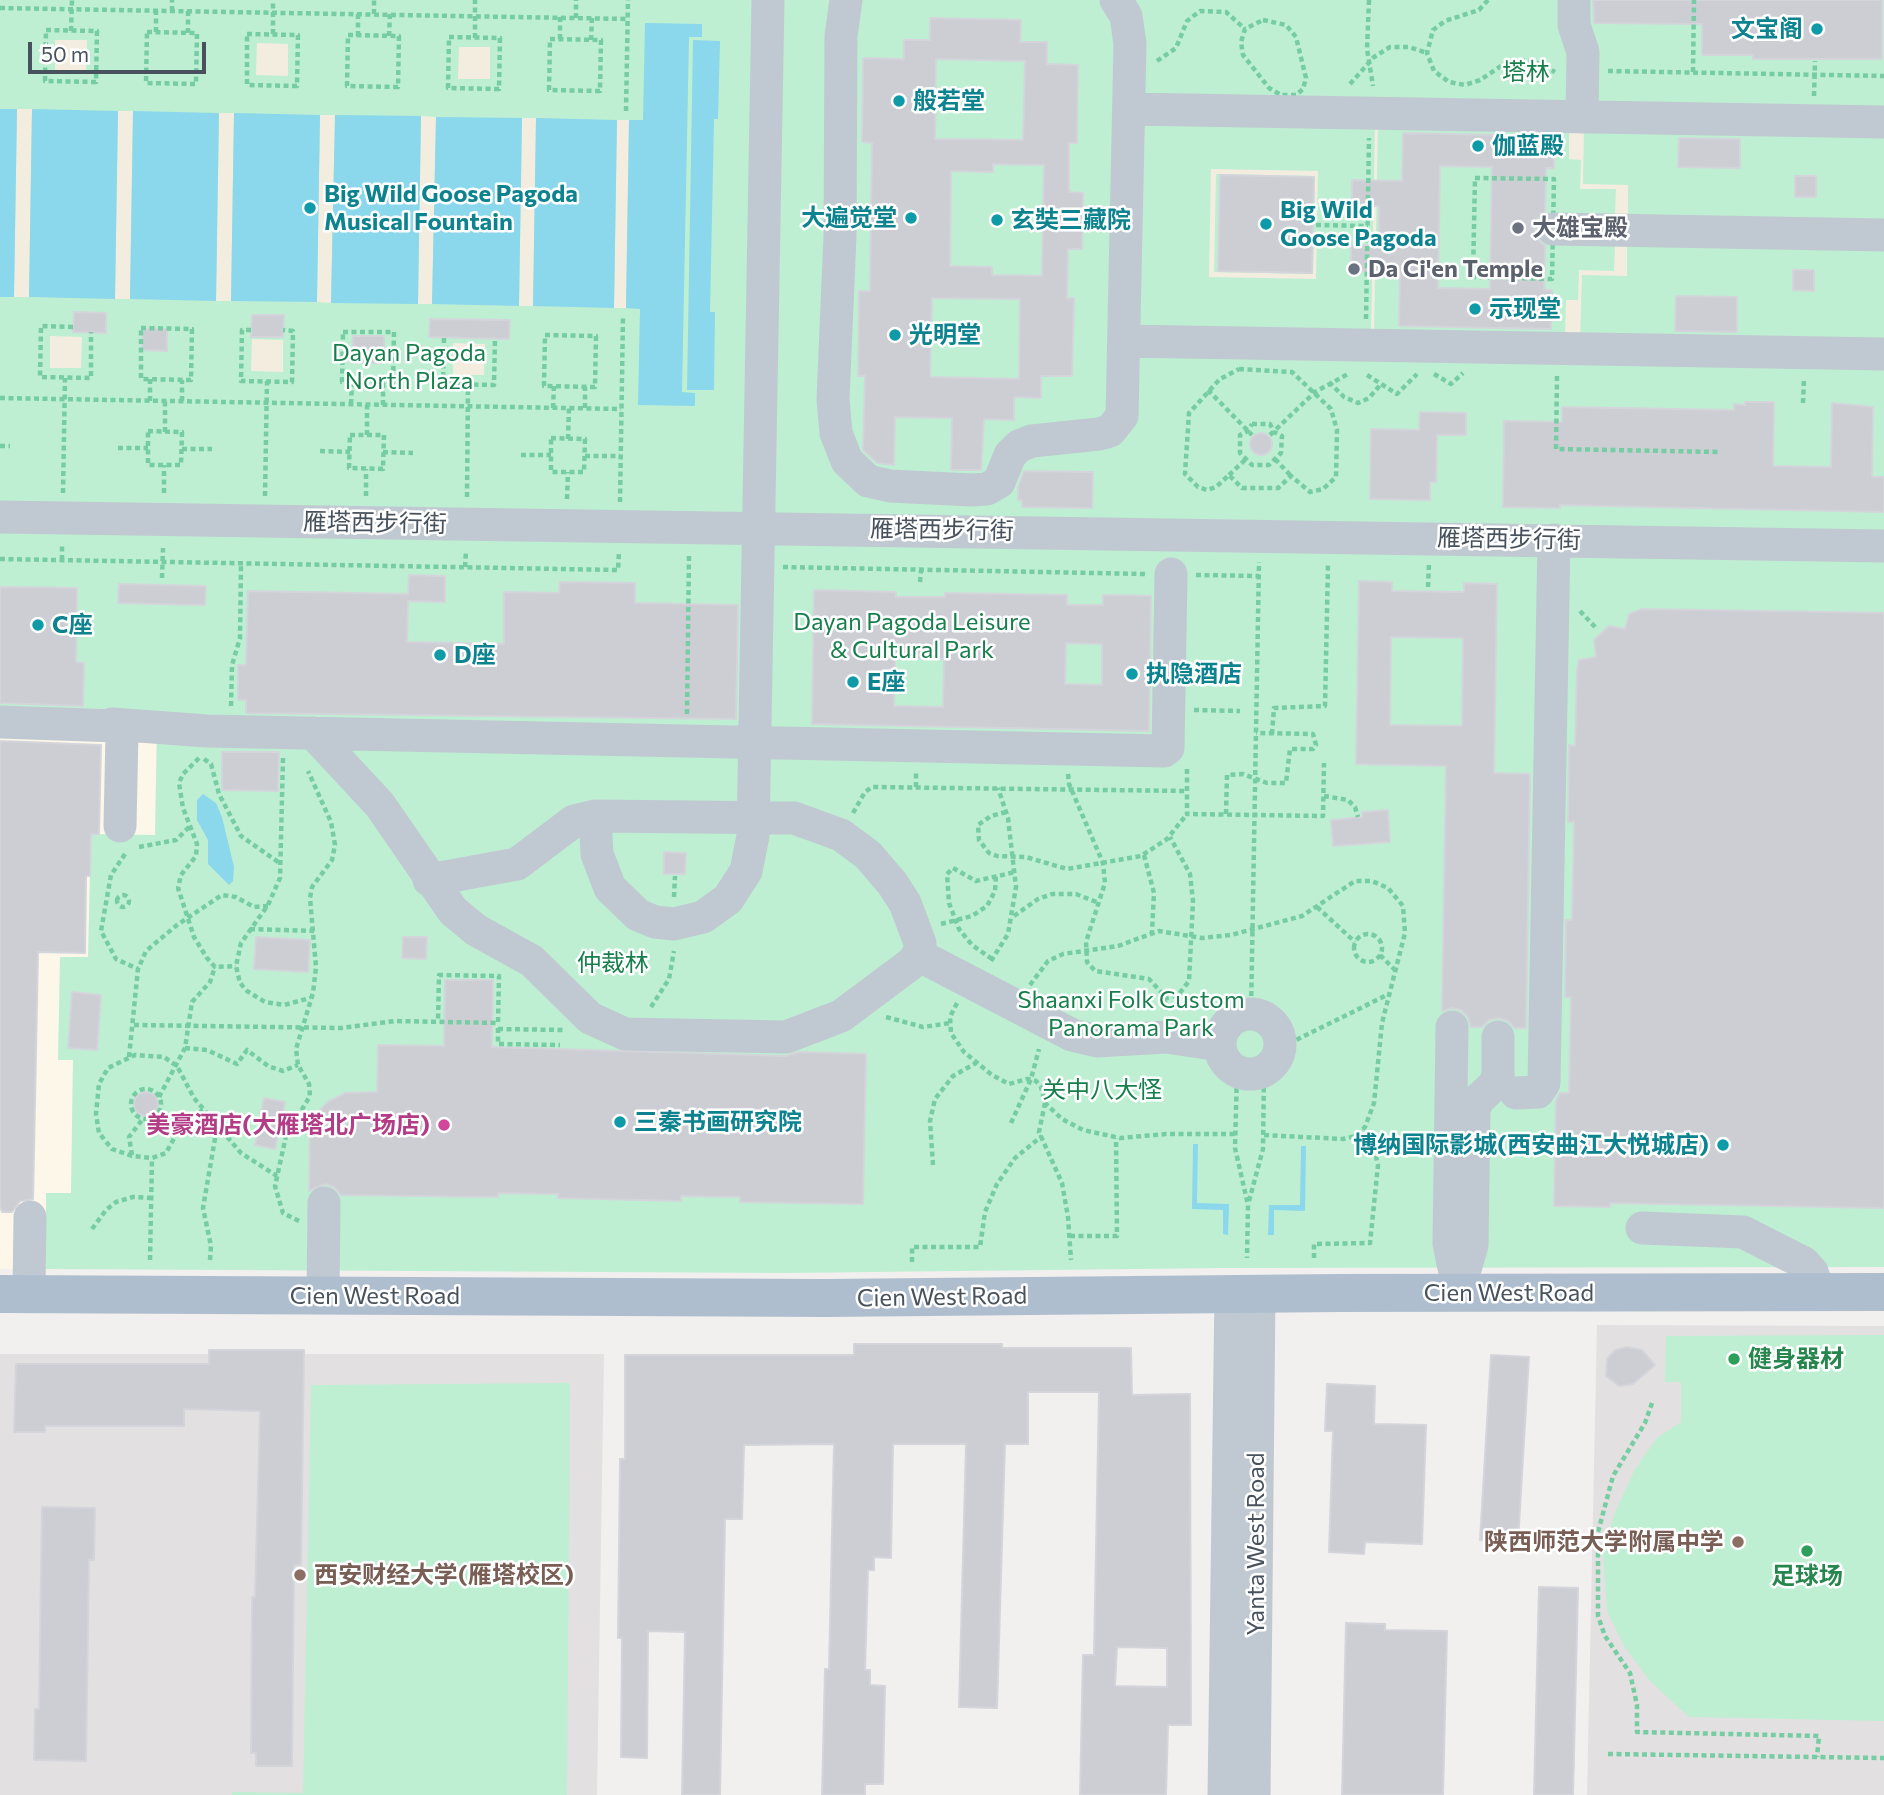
<!DOCTYPE html>
<html>
<head>
<meta charset="utf-8">
<style>
	body { margin:0 }
	#map { position:relative; width:1884px; height:1795px; overflow:hidden; background:#f2efef; font-family:Commissioner,sans-serif }
	canvas { display:block }
	.scale { position:absolute; left:28px; top:42px; width:178px; height:32px; box-sizing:border-box; border:4px solid #47525d; border-top:0; padding-left:9px; font-size:21px; line-height:24px; white-space:nowrap; color:#47525d; -webkit-text-stroke:5px #fff; paint-order:stroke }
</style>
</head>
<body>
<div id="map">
<canvas width="1884" height="1795"></canvas>
<div class="scale">50 m</div>
</div>
<script>
const g = document.querySelector('canvas').getContext('2d');
g.lineJoin = 'round';
function fillPath(path, color) { g.fillStyle = color; g.fill(path, 'evenodd'); }
const toPath = rows => new Path2D(rows.map(r => 'M' + r).join(''));
function stroke(path, color, width, dash) { g.strokeStyle = color; g.lineWidth = width; g.lineCap = dash ? 'butt' : 'round'; g.setLineDash(dash || []); g.stroke(path); }
function drawText(font, color, halo, rows, align = 'center') {
  g.font = font + ' Commissioner,"Noto Sans SC",sans-serif'; g.lineWidth = 5; g.setLineDash([]); g.textBaseline = 'middle'; g.strokeStyle = halo; g.fillStyle = color; for (const [text, x, y, turn = 0] of rows) {
    g.save(); g.translate(x, y); g.rotate((+turn || 0) * Math.PI / 180); g.textAlign = isNaN(turn) ? turn : align; if (halo) g.strokeText(text, 0, 0); g.fillText(text, 0, 0); g.restore();
  }
}
const commercial = toPath([
	[157,709,155,835,91,835,88,957,61,957,58,1059,73,1060,71,1193,46,1193,46,1269,0,1269,0,714]
]);
const education = toPath([
	[1597,1325,1884,1326,1884,1795,1587,1795],
	[0,1354,604,1354,597,1795,0,1795]
]);
const green = toPath([
	[0,0,1884,0,1884,1267,1223,1268,785,1273,46,1269,46,1193,71,1193,73,1060,58,1060,60,957,88,957,91,834,155,835,157,728,0,722],
	[1884,1335,1884,1721,1689,1717,1650,1681,1624,1646,1607,1611,1603,1552,1615,1512,1635,1469,1657,1438,1681,1422,1681,1382,1665,1382,1666,1336],
	[570,1383,567,1795,232,1795,232,1792,303,1793,311,1385]
]);
const sand = toPath([
	[55,40,87,40,86,72,55,72],
	[257,43,288,44,288,76,256,75],
	[459,47,490,47,490,79,458,79],
	[17,109,32,109,29,297,14,297],
	[118,111,133,111,130,299,115,299],
	[219,113,234,113,231,301,216,301],
	[320,115,335,115,331,303,317,302],
	[421,116,436,117,432,304,418,304],
	[522,118,536,118,533,306,519,306],
	[617,120,629,120,626,308,614,308],
	[1375,121,1584,125,1583,184,1628,185,1628,216,1615,215,1616,189,1580,189,1581,160,1569,159,1569,128,1378,124,1374,333,1565,337,1566,300,1578,300,1579,270,1614,271,1615,245,1627,245,1627,276,1582,275,1580,341,1371,337],
	[1211,169,1318,171,1317,217,1314,217,1315,176,1216,174,1214,272,1313,274,1314,232,1317,232,1316,279,1209,277],
	[50,336,82,337,81,368,50,368],
	[252,339,283,340,283,372,251,371],
	[453,343,485,344,484,375,453,375]
]);
const water = toPath([
	[645,23,702,24,702,37,689,37,682,392,695,393,695,406,638,405,640,309,626,308,629,120,643,120],
	[693,40,720,41,718,119,714,119,710,312,715,312,714,390,687,390],
	[0,109,17,109,14,297,0,297],
	[32,109,118,111,115,299,29,297],
	[133,111,219,113,216,301,130,299],
	[234,113,320,115,317,302,231,301],
	[335,115,421,116,418,304,331,303],
	[436,117,522,118,519,306,432,304],
	[536,118,617,120,614,308,533,306],
	[203,794,216,803,222,817,234,867,233,881,229,885,208,864,208,840,197,820,197,800],
	[1193,1144,1198,1144,1197,1203,1229,1204,1228,1235,1223,1234,1223,1210,1192,1209],
	[1301,1146,1306,1146,1305,1211,1274,1210,1274,1235,1268,1235,1269,1205,1300,1205]
]);
const building = toPath([
	[1593,0,1882,0,1882,59,1753,59,1753,55,1702,55,1702,24,1594,23,1593,0],
	[930,18,1021,20,1020,42,1047,42,1047,64,1078,65,1077,143,1069,143,1069,192,1083,193,1082,249,1068,249,1067,298,1074,298,1072,376,1041,376,1041,398,1014,397,1014,420,984,419,981,470,951,470,952,418,895,417,894,465,877,463,863,450,865,376,858,376,859,291,870,291,872,143,862,142,863,58,904,59,904,40,930,40,930,18],
	[936,59,1025,61,1023,140,935,139,936,59],
	[993,164,1044,165,1042,276,992,275,992,267,950,266,951,171,993,172,993,164],
	[932,298,1020,299,1019,379,930,377,932,298],
	[1403,133,1554,136,1554,168,1546,168,1545,212,1537,219,1534,229,1537,239,1545,246,1544,290,1552,290,1551,329,1399,326,1400,272,1351,271,1351,245,1379,246,1379,206,1352,206,1352,180,1402,181,1403,133],
	[1440,166,1492,167,1490,289,1438,288,1440,166],
	[1679,138,1740,139,1740,168,1678,167,1679,138],
	[1220,175,1314,177,1312,273,1218,271,1220,175],
	[1795,176,1816,176,1816,197,1795,197,1795,176],
	[1793,270,1814,270,1814,291,1793,290,1793,270],
	[1676,296,1737,297,1737,332,1675,331,1676,296],
	[74,312,106,313,106,333,73,332,74,312],
	[252,315,284,315,283,337,251,337,252,315],
	[430,319,510,320,509,339,429,337,430,319],
	[143,329,167,329,167,351,142,350,143,329],
	[353,336,384,336,384,363,352,363,353,336],
	[1745,402,1774,402,1773,466,1831,467,1832,403,1873,407,1872,477,1884,477,1884,512,1560,505,1560,508,1503,507,1504,421,1562,422,1562,407,1734,410,1734,404,1745,405,1745,402],
	[1420,412,1466,413,1466,435,1437,435,1436,482,1430,482,1430,500,1370,499,1371,429,1419,430,1420,412],
	'1250 444a11 11 0 1 1 22 0a11 11 0 1 1-22 0Z',
	[1024,471,1093,472,1092,508,1022,507,1022,500,1018,500,1018,487,1024,471],
	[409,575,445,576,445,602,408,601,407,642,504,644,504,592,559,593,560,582,635,583,635,603,738,605,736,719,246,713,246,700,238,700,238,665,246,665,248,591,408,594,409,575],
	[1359,581,1392,582,1392,591,1464,592,1464,583,1497,584,1494,773,1530,774,1526,1028,1515,1028,1508,1021,1499,1018,1489,1020,1482,1027,1471,1027,1468,1017,1461,1010,1452,1008,1442,1011,1446,766,1356,764,1359,581],
	[1391,637,1463,638,1462,726,1390,725,1391,637],
	[119,584,206,586,205,605,118,603,119,584],
	[0,587,77,588,76,662,84,663,83,706,0,703,0,587],
	[814,590,896,592,896,597,945,597,945,593,1067,595,1067,605,1103,605,1103,595,1151,596,1149,731,812,724,814,590],
	[1066,643,1102,644,1102,685,1065,684,1066,643],
	[895,658,944,659,943,707,894,706,895,658],
	[1642,609,1884,613,1884,1208,1610,1203,1610,1207,1554,1206,1556,1100,1560,1093,1569,1093,1571,997,1565,997,1566,920,1572,920,1574,822,1568,822,1569,745,1575,746,1577,669,1579,660,1596,657,1594,640,1609,626,1625,629,1629,614,1642,609],
	[0,741,101,745,99,834,91,834,90,876,86,876,85,953,38,952,33,1199,20,1201,12,1212,2,1212,0,1206,0,741],
	[222,752,279,752,278,791,222,790,222,752],
	[1388,810,1390,842,1333,846,1331,820,1362,817,1362,812,1388,810],
	[664,852,686,853,685,874,664,874,664,852],
	[256,937,310,940,308,972,254,969,256,937],
	[403,937,427,937,426,959,402,958,403,937],
	[445,980,493,980,492,1047,786,1056,799,1052,866,1054,863,1204,740,1202,740,1197,681,1196,681,1201,558,1198,558,1194,498,1193,498,1197,341,1195,334,1187,325,1184,309,1191,310,1126,318,1112,328,1102,345,1093,377,1092,378,1045,444,1046,445,980],
	[72,992,101,995,97,1050,68,1048,72,992],
	'134 1104a12 12 0 1 1 24 0a12 12 0 1 1-24 0Z',
	[264,1098,285,1102,275,1149,255,1145,264,1098],
	[854,1344,1002,1344,1002,1348,1131,1348,1132,1395,1190,1394,1191,1725,1168,1725,1166,1795,1080,1795,1083,1655,1094,1655,1099,1392,1028,1392,1028,1444,1005,1444,997,1708,959,1707,966,1444,893,1444,891,1558,874,1557,874,1570,868,1570,865,1670,870,1670,870,1685,885,1686,883,1784,865,1784,865,1795,822,1795,825,1669,829,1669,834,1444,744,1445,742,1519,725,1519,720,1795,682,1795,685,1632,648,1631,647,1758,621,1757,622,1638,618,1638,620,1459,625,1459,625,1355,854,1355,854,1344],
	[1117,1647,1167,1648,1167,1687,1115,1686,1117,1647],
	[1627,1347,1642,1350,1655,1365,1633,1384,1619,1386,1606,1376,1607,1359,1615,1350,1627,1347],
	[209,1350,304,1350,301,1565,294,1565,292,1766,256,1766,256,1753,251,1753,252,1597,255,1597,260,1411,184,1409,184,1426,45,1426,45,1432,14,1432,16,1364,209,1364,209,1350],
	[1491,1355,1529,1357,1518,1542,1480,1540,1491,1355],
	[1327,1384,1375,1386,1374,1424,1426,1425,1422,1544,1365,1542,1364,1554,1329,1552,1333,1431,1325,1431,1327,1384],
	[42,1507,95,1508,94,1560,89,1560,86,1761,34,1760,35,1709,39,1709,42,1507],
	[1539,1587,1578,1588,1573,1795,1534,1795,1539,1587],
	[1346,1623,1385,1624,1385,1630,1447,1631,1443,1795,1342,1795,1346,1623]
]);
const path = toPath([
	[1369,0,1367,49,1373,86],
	[1488,0,1479,10,1445,21,1433,30,1427,53,1434,71,1449,82,1465,85,1480,80,1510,60,1534,61,1555,72],
	[0,8,628,19],
	[172,11,172,0],
	[374,14,374,0],
	[576,18,576,0],
	[1263,20,1286,25,1296,37,1306,78,1303,89,1296,95,1281,95,1269,88,1243,55,1241,42,1245,29,1263,20],
	[46,30,97,31,96,82,45,81,46,30],
	[71,31,72,0],
	[147,32,197,33,196,84,146,83,147,32],
	[156,32,156,10],
	[188,33,188,11],
	[247,34,298,35,297,86,247,85,247,34],
	[273,34,273,0],
	[348,35,399,36,398,87,347,86,348,35],
	[358,36,358,14],
	[389,36,390,14],
	[449,37,500,38,499,89,448,88,449,37],
	[475,38,475,0],
	[550,39,601,40,600,91,549,90,550,39],
	[560,39,560,17],
	[591,40,592,18],
	[1157,61,1176,48,1187,21,1200,11,1226,12,1245,29],
	[1608,71,1884,76],
	[1693,72,1694,0],
	[1350,84,1374,57,1390,47,1409,47,1427,53],
	[1814,96,1815,61],
	[626,111,628,0],
	[1475,178,1554,179,1552,279,1473,277,1475,178],
	[1316,225,1368,226],
	[1366,319,1369,138],
	[73,327,41,326,40,377,91,378,91,332],
	[141,328,192,329,191,380,141,379,141,328],
	[251,330,242,330,241,381,292,382,293,331,283,330],
	[343,332,394,332,393,383,342,382,343,332],
	[545,335,596,336,595,387,544,386,545,335],
	[444,338,443,384,494,385,495,338],
	[1239,369,1292,372,1331,409,1337,430,1336,477,1323,489,1310,492,1291,476,1278,488,1242,488,1229,475,1216,487,1207,490,1198,487,1185,474,1189,413,1220,379,1239,369],
	[1434,374,1451,384,1463,373],
	[1367,375,1397,394,1417,374],
	[1557,376,1556,449,1720,452],
	[1329,382,1344,397,1358,403,1369,398,1381,384],
	[1208,390,1252,435],
	[0,398,621,409],
	[150,401,150,379],
	[182,401,182,380],
	[1803,403,1804,379],
	[351,404,352,383],
	[383,405,383,383],
	[553,408,554,386],
	[585,408,585,387],
	[1252,424,1270,424,1274,432,1282,436,1281,453,1269,465,1252,465,1240,453,1240,435,1248,431,1252,424],
	[148,431,182,432,181,465,148,465,148,431],
	[165,432,165,401],
	[350,435,384,435,383,469,349,468,350,435],
	[367,435,367,405],
	[1270,435,1315,392,1348,374],
	[551,438,585,439,584,472,551,472,551,438],
	[568,439,569,408],
	[0,446,10,446],
	[118,448,148,448],
	[182,449,212,449],
	[320,451,350,452],
	[383,452,413,453],
	[521,455,551,455],
	[585,456,620,456],
	[1275,459,1291,476],
	[1229,475,1246,459],
	[63,493,65,378],
	[164,493,164,465],
	[265,496,267,381],
	[366,496,366,469],
	[467,497,468,385],
	[567,499,568,472],
	[620,502,623,317],
	[0,559,618,570,619,552],
	[62,560,62,544],
	[465,567,466,551],
	[783,567,1146,574],
	[1196,575,1259,576],
	[162,578,163,548],
	[920,582,921,570],
	[1428,587,1429,564],
	[1580,611,1596,628],
	[231,706,232,665,240,638,241,563],
	[1194,710,1240,711],
	[687,714,689,554],
	[1272,734,1274,708,1325,706,1328,565],
	[199,758,183,774,179,783,183,808,197,844,196,856,181,875,178,888,194,937,207,958,215,967,236,966],
	[283,758,280,878,268,905,241,943,236,966,240,983,247,991,265,1002,284,1005,310,998],
	[204,759,211,764,219,794,241,836,281,864],
	[1187,769,1187,814,1323,816,1324,763],
	[1068,774,1069,784,1103,863,1105,883,1086,942,1087,962,1095,971,1149,979,1161,992,1168,1010],
	[916,787,916,771],
	[1324,796,1348,800,1355,807,1358,817],
	[1006,812,991,816,978,825,979,840,989,853,997,856,1026,857,1067,869,1141,856,1167,839,1187,814],
	[853,813,865,792,872,787,1187,791],
	[1226,814,1227,775,1243,774,1267,783,1286,783,1290,749,1313,749,1316,745,1313,734,1256,733],
	[139,847,176,840,190,826],
	[125,854,111,875,101,931,116,959,138,969],
	[1144,855,1154,893,1152,932],
	'117 901a6 6 0 1 1 12 0a6 6 0 1 1-12 0Z',
	[674,897,675,876],
	[1317,907,1355,942],
	[1014,916,1038,899,1052,894,1076,894,1099,903],
	[941,924,972,916,987,906,995,891,996,875],
	[250,929,314,931],
	'1354 948a14 14 0 1 1 28 0a14 14 0 1 1-28 0Z',
	[1380,955,1396,971],
	[992,959,972,945,959,929,949,903,947,874,953,868,976,881,1015,872],
	[991,961,1008,934,1016,887,1008,818,998,788],
	[1030,985,1048,961,1063,954,1118,946,1159,931,1202,938,1231,935,1302,916,1355,881,1372,881,1388,888,1403,906,1405,933,1382,1023,1374,1103,1365,1127,1356,1136,1343,1139,1263,1135],
	[1164,999,1179,994,1189,981,1193,901,1190,874,1170,837],
	[957,1003,950,1017,951,1033,964,1052,992,1075,1009,1084,1027,1079,1036,1081,1041,1087,1045,1103,1062,1119,1083,1130,1120,1138,1166,1134,1236,1134],
	[651,1007,669,979,674,951],
	[1251,1013,1259,562],
	[886,1017,923,1027,950,1023],
	[134,1025,341,1028,395,1021,498,1023,499,976,439,975,438,1022],
	[498,1028,498,1044,560,1045],
	[498,1029,564,1030],
	[1280,1044,1296,1040,1389,994],
	[185,1048,207,1050,237,1064,247,1050,268,1066,283,1071,298,1065],
	[129,1057,138,969,146,951,177,925,222,895,236,897,254,907,268,906],
	[1237,1071,1235,1148,1248,1205,1247,1258],
	'131 1104a15 15 0 1 1 30 0a15 15 0 1 1-30 0Z',
	[159,1097,185,1048,192,1002,210,982,215,967],
	[1045,1103,1039,1132,1062,1183,1068,1217,1071,1260],
	[203,1110,183,1122,166,1153,152,1158,132,1156,112,1149,99,1133,96,1114,99,1084,108,1068,135,1055,164,1057,177,1066,194,1098,241,1153,277,1176],
	[1011,1123,1031,1079,1039,1049],
	[132,1155,129,1137,142,1120],
	[933,1165,930,1121,935,1099,953,1076,976,1063],
	[1249,1201,1263,1149,1264,1071],
	[299,1221,283,1213,275,1186,286,1136,310,1096,309,1084,298,1065,296,1049,313,993,316,967,310,898,312,887,332,860,335,845,331,822,308,771],
	[92,1229,106,1210,116,1202,133,1197,151,1198],
	[1070,1236,1117,1236,1116,1138],
	[1314,1258,1314,1244,1370,1243,1378,1165,1374,1148,1363,1129],
	[150,1260,152,1158],
	[210,1260,211,1246,203,1208,217,1127],
	[912,1262,912,1247,980,1247,985,1212,997,1184,1015,1158,1042,1136],
	[1652,1403,1645,1423,1613,1476,1598,1532,1598,1616,1605,1636,1630,1673,1637,1705,1637,1732,1819,1736,1817,1757],
	[1608,1754,1884,1758]
]);
const minor = toPath([
	[846,0,841,36,840,236,833,399,836,433,847,461,868,481,890,486,972,490,987,489,999,482,1010,455,1019,446,1032,441,1099,434,1110,431,1122,416,1130,44,1126,16,1116,0],
	[1574,0,1574,25,1583,52,1582,117],
	[1129,109,1884,122],
	[1553,229,1884,235],
	[1125,341,1884,354],
	[0,517,1884,546],
	[0,722,117,726,122,733,120,826],
	[112,724,207,731,1164,751,1168,748,1171,574],
	[313,733,380,805,453,911,476,930,532,961,590,1018,625,1034,786,1037,841,1016,916,960,926,959,1072,1035,1097,1041,1166,1037,1220,1045],
	[595,816,597,854,610,888,638,915,655,922,674,924,703,917,728,899,746,871,753,836,768,0],
	[429,880,517,864,574,821,595,816,794,818,841,835,868,855,892,883,905,903,920,943,920,952,912,963],
	'1220 1044a30 30 0 1 1 60 0a30 30 0 1 1-60 0Z',
	[1452,1027,1449,1244,1459,1292],
	[1516,1093,1538,1092,1544,1083,1554,540],
	[1642,1228,1743,1232,1804,1263,1812,1272,1819,1292],
	[1460,1287,1472,1245,1474,1109,1478,1100,1494,1085,1498,1076,1498,1037],
	[29,1294,30,1217],
	[323,1296,324,1203],
	[1224,1795,1231,1293],
	[1254,1795,1259,1293]
]);
const major = toPath([
	[0,1294,826,1298,1340,1293,1884,1292]
]);
const markers = [
	[1817,29,7,"#0f9aa8"],
	[899,101,7,"#0f9aa8"],
	[1478,146,7,"#0f9aa8"],
	[310,208,7,"#0f9aa8"],
	[911,218,7,"#0f9aa8"],
	[997,220,7,"#0f9aa8"],
	[1266,224,7,"#0f9aa8"],
	[1518,228,7,"#6b7280"],
	[1354,269,7,"#6b7280"],
	[1475,309,7,"#0f9aa8"],
	[895,335,7,"#0f9aa8"],
	[38,625,7,"#0f9aa8"],
	[440,655,7,"#0f9aa8"],
	[1132,674,7,"#0f9aa8"],
	[853,682,7,"#0f9aa8"],
	[620,1122,7,"#0f9aa8"],
	[444,1125,7,"#d1479c"],
	[1723,1145,7,"#0f9aa8"],
	[1734,1359,7,"#2e9e5b"],
	[1738,1542,7,"#8d6e63"],
	[1807,1551,7,"#2e9e5b"],
	[300,1575,7,"#8d6e63"]
];
const cultureNames = [
	["文宝阁",1803,29,"right"],
	["般若堂",913,101],
	["伽蓝殿",1492,146],
	["Big Wild Goose Pagoda",324,194],
	["Musical Fountain",324,222],
	["Big Wild",1280,210],
	["Goose Pagoda",1280,238],
	["大遍觉堂",897,218,"right"],
	["玄奘三藏院",1011,220],
	["示现堂",1489,309],
	["光明堂",909,335],
	["C座",52,625],
	["D座",454,655],
	["执隐酒店",1146,674],
	["E座",867,682],
	["三秦书画研究院",634,1122],
	["博纳国际影城(西安曲江大悦城店)",1709,1145,"right"]
];
const parkNames = [
	["塔林",1526,72],
	["Dayan Pagoda",409,353],
	["North Plaza",409,381],
	["Dayan Pagoda Leisure",912,622],
	["& Cultural Park",912,650],
	["仲裁林",613,963],
	["Shaanxi Folk Custom",1131,1000],
	["Panorama Park",1131,1028],
	["关中八大怪",1102,1090]
];
const worshipNames = [
	["大雄宝殿",1532,228],
	["Da Ci'en Temple",1368,269]
];
const streetNames = [
	["雁塔西步行街",375,523,1],
	["雁塔西步行街",942,530,1],
	["雁塔西步行街",1509,539,1],
	["Cien West Road",1509,1293],
	["Cien West Road",375,1296],
	["Cien West Road",942,1297,-1],
	["Yanta West Road",1256,1544,-90]
];
const hotelNames = [
	["美豪酒店(大雁塔北广场店)",430,1125]
];
const leisureNames = [
	["健身器材",1748,1359],
	["足球场",1807,1576,"center"]
];
const educationNames = [
	["陕西师范大学附属中学",1724,1542],
	["西安财经大学(雁塔校区)",314,1575,"left"]
];
fillPath(commercial, '#fcf7e9');
fillPath(education, '#e3e0e1');
fillPath(green, '#beefd2');
fillPath(sand, '#f3ede0');
fillPath(water, '#8bd7ec');
fillPath(building, '#ccced4');
stroke(building, '#d3d5db', 2);
stroke(path, '#76cda3', 4.5, [5, 3.5]);
stroke(minor, '#c0c9d1', 33);
stroke(major, '#afbece', 38);
for (const [x, y, r, color] of markers) { const dot = new Path2D(); dot.arc(x, y, r, 0, 2 * Math.PI); g.fillStyle = color; g.fill(dot); stroke(dot, '#fff', 2.5); }
drawText('bold 24px', '#0d838f', '#fff', cultureNames, 'left');
drawText('24px', '#177f4c', '#fff', parkNames);
drawText('bold 24px', '#5b616d', '#fff', worshipNames, 'left');
drawText('24px', '#47525d', '#fff', streetNames);
drawText('bold 24px', '#b23c85', '#fff', hotelNames, 'right');
drawText('bold 24px', '#27864d', '#fff', leisureNames, 'left');
drawText('bold 24px', '#785e54', '#fff', educationNames, 'right');
</script>
</body>
</html>
